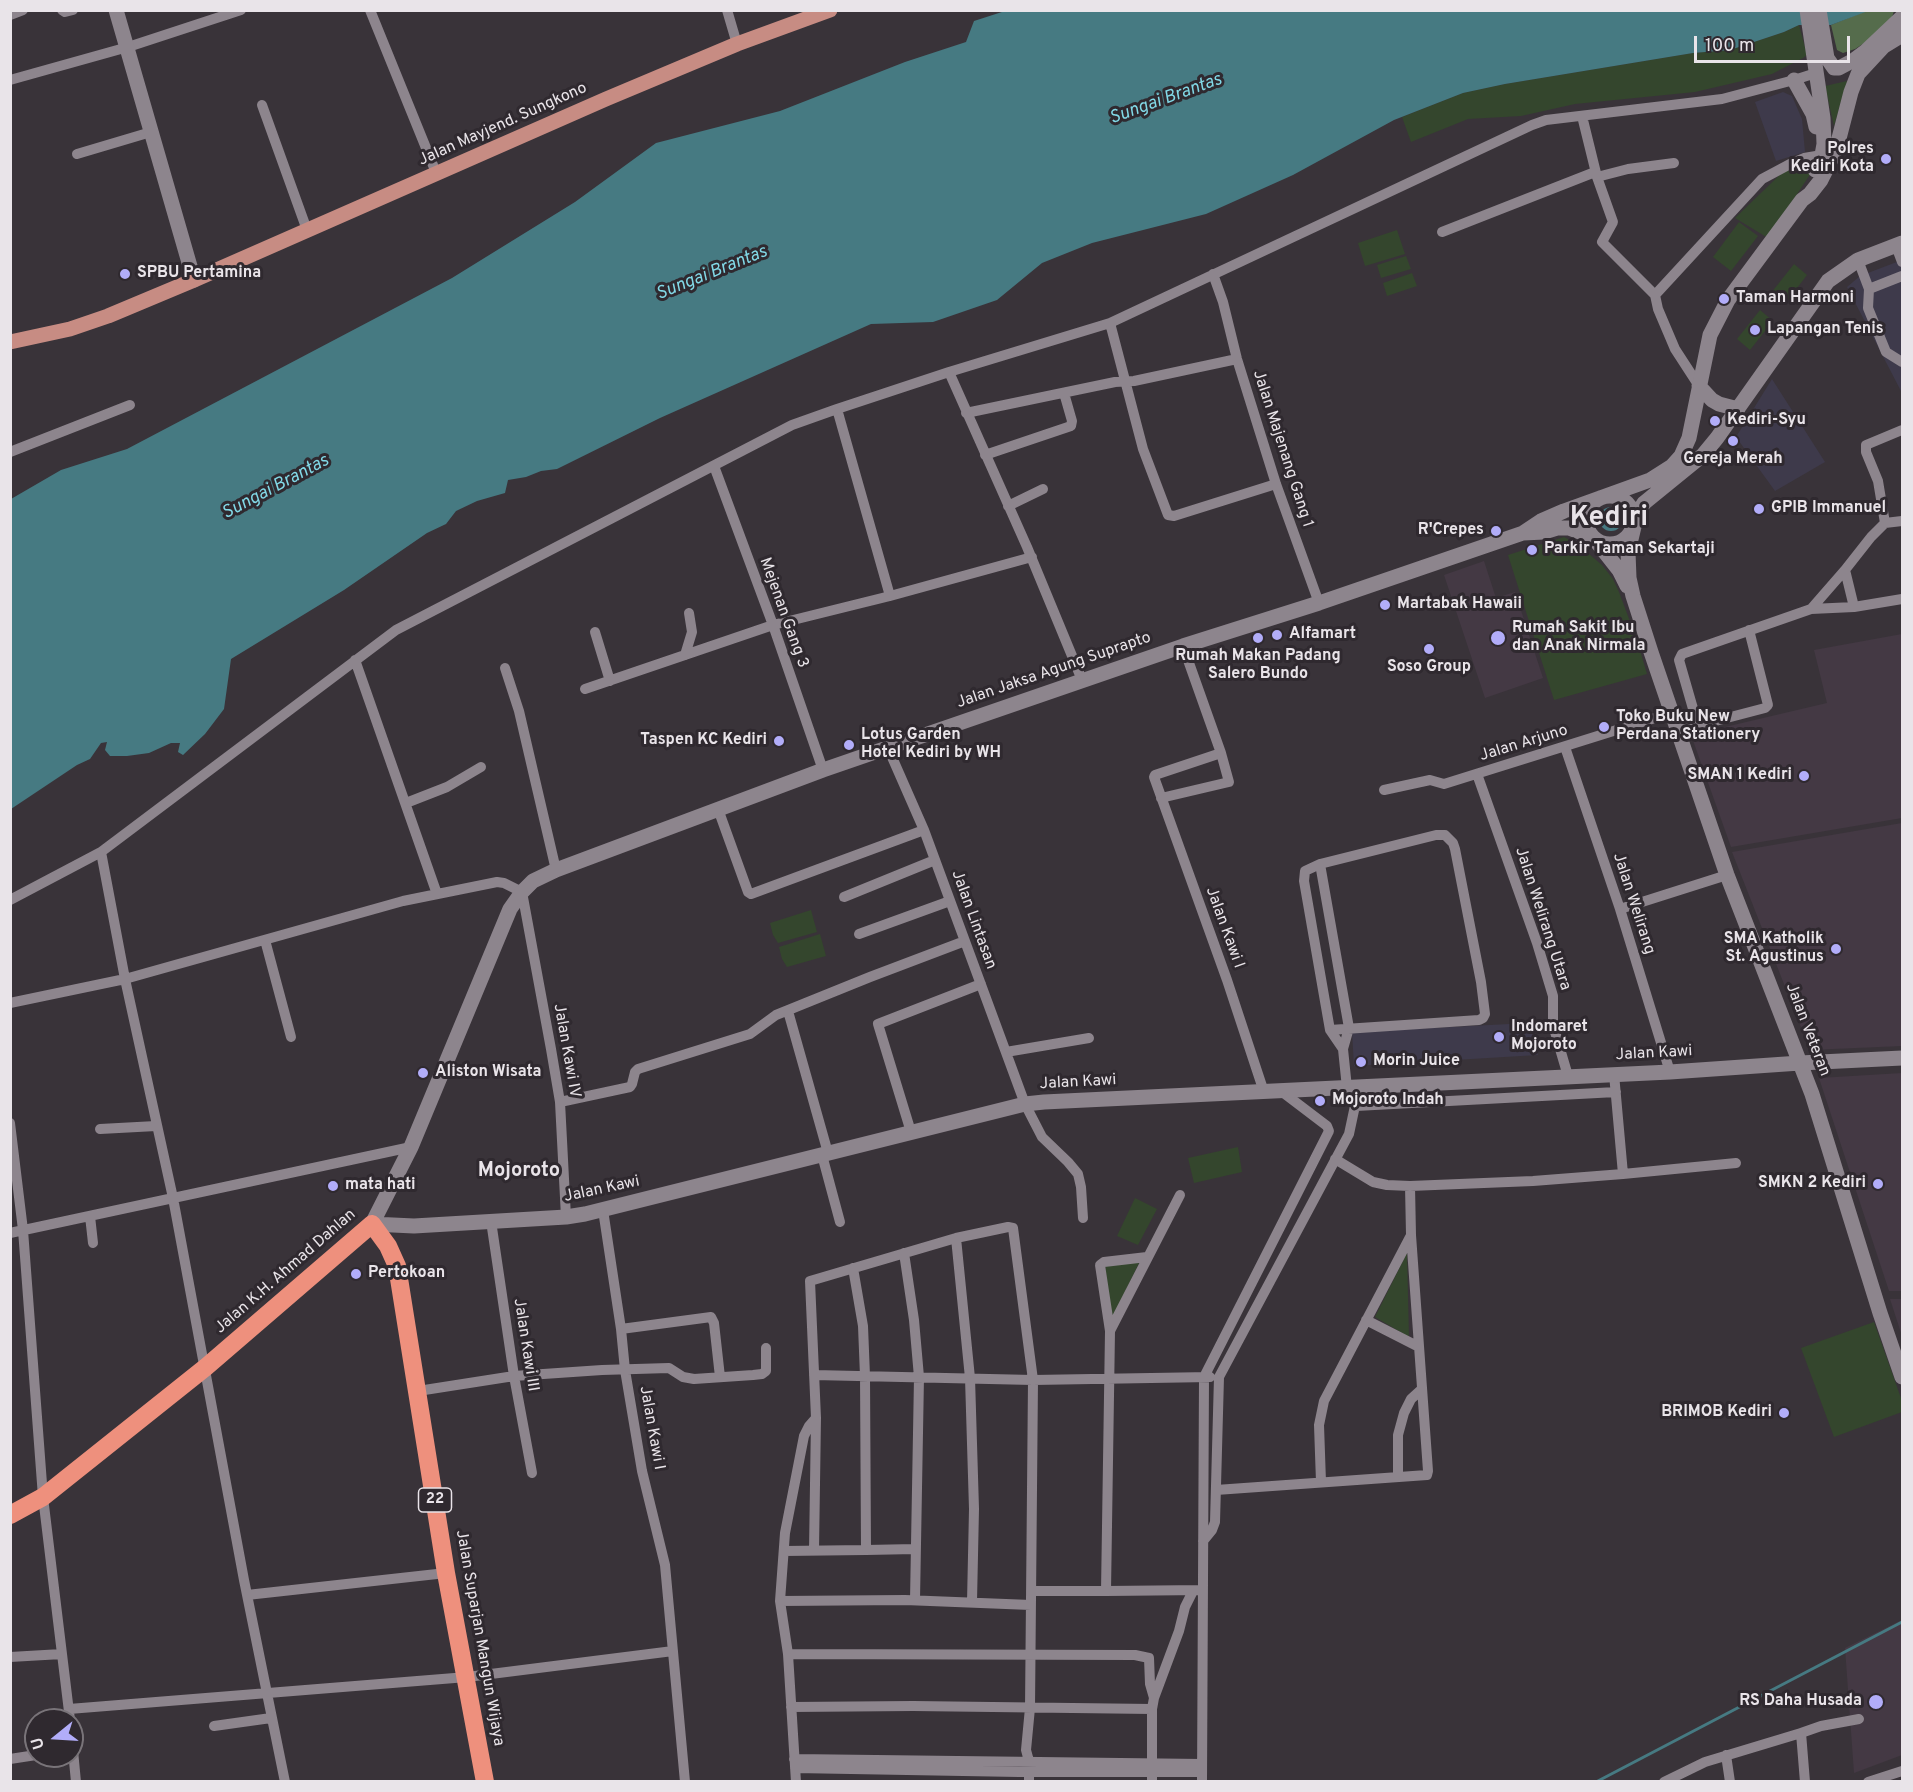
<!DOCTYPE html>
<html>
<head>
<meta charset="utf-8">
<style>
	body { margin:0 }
	#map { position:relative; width:1913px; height:1792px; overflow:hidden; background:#393339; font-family:Overpass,sans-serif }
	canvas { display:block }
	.frame { position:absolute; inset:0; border:12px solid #e9e4e9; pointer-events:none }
	.north { position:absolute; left:24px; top:1708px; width:60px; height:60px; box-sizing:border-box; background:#2f292f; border:2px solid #797479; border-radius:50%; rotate:252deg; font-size:16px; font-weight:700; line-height:24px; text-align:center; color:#e9e4e9 }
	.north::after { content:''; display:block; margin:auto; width:21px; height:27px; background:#b2adf9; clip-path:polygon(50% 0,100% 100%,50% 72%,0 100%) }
	.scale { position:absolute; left:1694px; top:36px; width:156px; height:27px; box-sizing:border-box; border:3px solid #e9e4e9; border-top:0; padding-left:8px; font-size:18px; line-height:21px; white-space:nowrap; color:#e9e4e9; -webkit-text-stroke:4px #2f292f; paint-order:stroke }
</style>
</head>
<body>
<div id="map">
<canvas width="1913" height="1792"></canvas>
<div class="frame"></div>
<div class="north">U</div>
<div class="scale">100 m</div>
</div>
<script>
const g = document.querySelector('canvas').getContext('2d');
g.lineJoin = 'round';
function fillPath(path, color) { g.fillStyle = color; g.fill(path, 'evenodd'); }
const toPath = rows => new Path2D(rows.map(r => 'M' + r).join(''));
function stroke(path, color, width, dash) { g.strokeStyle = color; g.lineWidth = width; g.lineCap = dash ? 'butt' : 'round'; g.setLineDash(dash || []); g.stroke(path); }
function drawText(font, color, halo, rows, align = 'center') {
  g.font = font + ' Overpass,sans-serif'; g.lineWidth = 6; g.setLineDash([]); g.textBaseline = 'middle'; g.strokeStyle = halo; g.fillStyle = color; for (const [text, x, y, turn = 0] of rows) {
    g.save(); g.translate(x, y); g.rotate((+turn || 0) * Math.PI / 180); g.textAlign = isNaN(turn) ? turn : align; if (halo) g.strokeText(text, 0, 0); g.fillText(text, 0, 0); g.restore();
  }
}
const commercial = toPath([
	[1783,92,1792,96,1802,119,1805,152,1776,161,1755,102],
	[1902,260,1902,393,1847,287,1860,276],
	[1772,379,1825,462,1775,491,1736,437],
	[1529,1023,1538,1055,1354,1066,1352,1032]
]);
const built = toPath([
	[1484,561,1496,598,1515,592,1543,678,1485,698,1444,575],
	[1902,634,1902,818,1731,847,1691,735,1827,703,1814,650],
	[1902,823,1902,1046,1810,1050,1732,852],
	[1902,1073,1902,1291,1889,1291,1819,1078],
	[1890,1299,1902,1299,1902,1336],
	[1902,1620,1902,1755,1854,1773,1845,1648]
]);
const green = toPath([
	[1799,25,1807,55,1803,58,1772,74,1695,92,1575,104,1521,116,1468,119,1411,142,1402,117,1463,93,1505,84,1693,53,1730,50,1784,32],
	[1847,81,1834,126,1825,86],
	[1809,153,1813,170,1768,238,1735,218,1790,165],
	[1739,222,1758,236,1731,271,1713,257],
	[1397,230,1405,254,1365,266,1358,243],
	[1406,256,1411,269,1381,278,1377,265],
	[1794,264,1807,275,1785,304,1771,293],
	[1412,273,1417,286,1387,296,1383,283],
	[1760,310,1773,321,1750,350,1737,339],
	[1564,537,1576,543,1602,565,1613,579,1619,592,1637,640,1647,674,1554,700,1508,555],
	[811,910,817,932,778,943,773,935,770,923],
	[820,934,826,956,787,967,782,959,779,947],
	[1238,1147,1242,1172,1194,1183,1188,1158],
	[1135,1198,1157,1209,1138,1245,1117,1236],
	[1407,1253,1409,1337,1375,1317],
	[1140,1261,1112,1319,1105,1265],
	[1874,1322,1902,1401,1902,1412,1834,1437,1801,1348]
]);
const forest = toPath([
	[1866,11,1894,11,1892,17,1875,36,1855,49,1843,53,1837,50,1831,25]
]);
const water = toPath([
	[1005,11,1868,11,1831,25,1799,25,1784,32,1730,50,1693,53,1505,84,1463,93,1394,120,1293,175,1206,214,1092,243,1042,263,997,300,933,322,871,324,660,418,557,469,541,471,526,477,508,480,505,493,477,501,456,511,446,524,427,533,344,590,231,659,224,709,205,734,183,755,178,752,180,743,171,743,149,753,127,756,110,756,105,750,107,742,101,743,90,759,77,765,11,809,11,499,61,470,127,449,452,278,575,202,656,143,780,111,905,62,966,42,974,21],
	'1599 519a12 12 0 1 1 24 0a12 12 0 1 1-24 0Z'
]);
const stream = toPath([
	[1596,1782,1902,1622]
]);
const street = toPath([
	[62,10,65,12,73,10],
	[370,10,437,175],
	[727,10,737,44],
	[10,15,23,10],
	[10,80,128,47,241,10],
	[262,105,307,230],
	[1582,116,1597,177,1613,222,1602,242,1655,295],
	[77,154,151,132],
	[1597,177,1628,169,1674,163],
	[1442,232,1595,172],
	[1896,246,1902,262],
	[1858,260,1869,289,1868,308,1886,352,1902,362],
	[1213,274,1223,302,1237,359,1276,484,1319,603],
	[1869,289,1902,276],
	[1110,323,1143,449,1168,515,1174,516,1276,484],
	[949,372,1027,547,1082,680],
	[1699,386,1675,349,1658,309,1655,295,1762,179,1792,163,1804,158,1822,155],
	[837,409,890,596],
	[966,413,1115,382,1134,381,1237,359],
	[10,452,130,405],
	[985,455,1071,426,1072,421,1064,393],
	[714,466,773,625,823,770],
	[1008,506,1043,489],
	[1885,523,1878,481,1866,452,1866,445,1902,430],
	[1845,570,1871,537,1885,523,1902,521],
	[1811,609,1845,570,1854,607],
	[595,632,610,681],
	[1183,646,1221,753,1155,775,1154,777,1227,980,1264,1092],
	[685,655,692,632,689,613],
	[355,660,437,894],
	[505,668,519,711,556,870],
	[585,689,773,625,890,596,1032,557],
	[1698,726,1679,660,1682,654,1811,609,1854,607,1902,599],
	[1677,731,1765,708,1768,705,1749,630],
	[1565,747,1620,909,1670,1072],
	[888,748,924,830,1025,1104,1042,1137,1068,1162,1078,1174,1081,1187,1083,1218],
	[1477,774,1537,943,1553,996,1553,1025,1568,1076],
	[1384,790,1430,780,1444,784,1671,713],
	[1161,798,1229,782,1221,753],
	[406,803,447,787,481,767],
	[718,809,748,892,751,894,924,830],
	[101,852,125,979,173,1198,244,1580,285,1782],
	[1320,864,1349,1028,1343,1049,1347,1088],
	[844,897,935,860],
	[10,900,101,852,396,630,792,425,837,409,949,372,1110,323,1532,125,1546,120,1722,99,1794,80,1816,73],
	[1620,909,1727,875],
	[859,934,950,901],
	[265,940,291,1037],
	[10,1003,125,979,403,901,497,882,504,883,522,892,551,1049,560,1102,566,1217],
	[788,1011,828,1153],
	[1330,1030,1479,1020,1483,1018,1485,1014,1481,982,1455,849,1453,843,1445,835,1436,835,1320,864,1305,871,1304,881,1330,1030,1343,1049],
	[1006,1052,1089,1038],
	[1614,1074,1623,1174],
	[560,1102,630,1087,632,1084,635,1072,638,1069,750,1034,776,1015,870,977,965,941],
	[1356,1106,1616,1092],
	[10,1123,23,1230,43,1497,70,1720],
	[100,1129,156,1126],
	[911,1132,878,1024,981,984],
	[822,1155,840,1222],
	[1335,1159,1373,1182,1387,1185,1410,1186],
	[603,1210,621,1329,625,1370,642,1471,665,1565,685,1782],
	[90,1216,93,1243],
	[491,1221,514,1376,532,1473],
	[10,1233,411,1147],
	[956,1238,970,1378,974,1509,972,1602],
	[904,1253,914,1320,919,1377,915,1600],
	[1147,1257,1104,1262,1100,1265,1110,1331,1106,1591,1203,1590],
	[1366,1320,1419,1347],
	[621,1329,711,1317,714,1323,720,1377],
	[1110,1331,1180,1195],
	[814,1375,1033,1380,1210,1377],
	[418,1391,514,1376,602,1370,669,1368,683,1377,694,1379,753,1375,762,1374,766,1371,766,1348],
	[1398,1477,1398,1435,1404,1413,1411,1399,1422,1389],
	[1321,1482,1319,1425,1324,1401,1410,1237],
	[1216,1490,1427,1475,1428,1471,1411,1235,1410,1186,1533,1181,1623,1174,1736,1163],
	[1203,1541,1212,1530,1215,1522,1219,1377,1349,1134,1359,1087],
	[814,1550,816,1418,810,1281,956,1238,1008,1227,1013,1228,1033,1380,1030,1708,1026,1750,1029,1761,1029,1782],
	[866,1550,915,1549],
	[784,1551,866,1550,865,1376,863,1326,853,1268],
	[1031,1591,1106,1591],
	[247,1595,446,1573],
	[780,1601,905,1600,1031,1605],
	[788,1654,1135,1655,1149,1658,1150,1684,1154,1698],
	[10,1657,62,1654],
	[791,1707,913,1706,1152,1709],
	[69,1709,467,1677,673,1651],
	[214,1726,271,1718],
	[1801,1733,1821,1726,1859,1719],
	[72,1740,76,1782],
	[1726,1755,1730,1782],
	[10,1759,36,1755],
	[794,1759,1202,1764],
	[795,1768,1019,1772,1202,1772],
	[796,1782,788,1654,780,1601,785,1533,804,1436,809,1426,816,1418],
	[1152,1782,1152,1709,1154,1698,1179,1631,1185,1607,1193,1591],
	[1202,1782,1204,1377,1329,1131,1327,1126,1281,1091],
	[1664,1782,1705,1762,1801,1733,1805,1782],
	[1868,1782,1902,1771]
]);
const secondary = toPath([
	[116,10,194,280],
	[1807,10,1823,118,1824,144,1822,155,1815,170],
	[1819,10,1827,58,1834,68,1839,68,1854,60,1866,51,1902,17],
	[1902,35,1884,46,1858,74,1851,92,1836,150,1821,180,1810,194,1802,200,1728,300,1710,335,1689,438,1681,456,1672,466,1650,480,1564,511,1541,521,1523,533,1319,603,1183,646,823,770,556,870,533,881,522,892,510,909,411,1147,372,1224,414,1226,566,1217,585,1214,1025,1104,1044,1102,1670,1072,1800,1063,1902,1058],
	[1794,80,1813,114,1816,127],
	[1902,243,1858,260,1828,281,1717,438,1703,455,1644,503,1637,514,1628,552,1629,578,1633,596,1651,652,1727,875,1812,1094,1880,1313,1902,1377],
	[1699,386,1712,400,1719,404,1738,409],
	'1586 520a24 24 0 1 1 48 0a24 24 0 1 1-48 0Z',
	[1523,533,1544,532,1557,528,1569,528,1593,537,1619,570,1627,586]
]);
const primary = toPath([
	[10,342,70,329,108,316,194,280,606,99,737,44,830,10]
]);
const highway = toPath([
	[10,1515,43,1497,206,1367,372,1224,388,1246,397,1266,446,1573,485,1782]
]);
const markers = [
	[1886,159,6,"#b2adf9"],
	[125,274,6,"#b2adf9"],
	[1724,299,6,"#b2adf9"],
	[1755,330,6,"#b2adf9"],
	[1715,421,6,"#b2adf9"],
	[1733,441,6,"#b2adf9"],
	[1759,509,6,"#b2adf9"],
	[1496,531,6,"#b2adf9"],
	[1532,550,6,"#b2adf9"],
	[1385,605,6,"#b2adf9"],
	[1277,635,6,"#b2adf9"],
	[1258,638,6,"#b2adf9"],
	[1498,638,8,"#b2adf9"],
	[1429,649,6,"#b2adf9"],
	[1604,727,6,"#b2adf9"],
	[779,741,6,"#b2adf9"],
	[849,745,6,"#b2adf9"],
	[1804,776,6,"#b2adf9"],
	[1836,949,6,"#b2adf9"],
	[1499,1037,6,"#b2adf9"],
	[1361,1062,6,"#b2adf9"],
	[423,1073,6,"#b2adf9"],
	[1320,1101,6,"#b2adf9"],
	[1878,1184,6,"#b2adf9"],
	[333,1186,6,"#b2adf9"],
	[356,1274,6,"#b2adf9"],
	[1784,1413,6,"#b2adf9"],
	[1876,1702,8,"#b2adf9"]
];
const shields = [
	[435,1500,33]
];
const shieldNames = [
	["22",435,1500]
];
const streetNames = [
	["Jalan Mayjend. Sungkono",503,125,-24],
	["Jalan Majenang Gang 1",1282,449,72],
	["Mejenan Gang 3",783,613,70],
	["Jalan Jaksa Agung Suprapto",1054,671,-19],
	["Jalan Arjuno",1524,744,-17],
	["Jalan Welirang",1633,904,72],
	["Jalan Welirang Utara",1542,919,72],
	["Jalan Lintasan",973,920,70],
	["Jalan Kawi I",1224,928,70],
	["Jalan Veteran",1807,1030,69],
	["Jalan Kawi IV",566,1051,80],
	["Jalan Kawi",1654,1054,-3],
	["Jalan Kawi",1078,1083,-3],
	["Jalan Kawi",602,1190,-12],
	["Jalan K.H. Ahmad Dahlan",286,1272,-41],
	["Jalan Kawi III",525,1345,81],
	["Jalan Kawi I",651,1428,80],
	["Jalan Suparjan Mangun Wijaya",479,1638,80]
];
const poiNames = [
	["Polres",1874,150,"right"],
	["Kediri Kota",1874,168,"right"],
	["SPBU Pertamina",137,274],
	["Taman Harmoni",1736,299],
	["Lapangan Tenis",1767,330],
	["Kediri-Syu",1727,421],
	["Gereja Merah",1733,460,"center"],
	["GPIB Immanuel",1771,509],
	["R'Crepes",1484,531,"right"],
	["Parkir Taman Sekartaji",1544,550],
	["Martabak Hawaii",1397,605],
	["Rumah Sakit Ibu",1512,629],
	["dan Anak Nirmala",1512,647],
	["Alfamart",1289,635],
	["Rumah Makan Padang",1258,657,"center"],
	["Salero Bundo",1258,675,"center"],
	["Soso Group",1429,668,"center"],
	["Toko Buku New",1616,718],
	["Perdana Stationery",1616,736],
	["Lotus Garden",861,736],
	["Hotel Kediri by WH",861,754],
	["Taspen KC Kediri",767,741,"right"],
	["SMAN 1 Kediri",1792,776,"right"],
	["SMA Katholik",1824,940,"right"],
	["St. Agustinus",1824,958,"right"],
	["Indomaret",1511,1028],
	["Mojoroto",1511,1046],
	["Morin Juice",1373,1062],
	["Aliston Wisata",435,1073],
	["Mojoroto Indah",1332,1101],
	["SMKN 2 Kediri",1866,1184,"right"],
	["mata hati",345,1186],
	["Pertokoan",368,1274],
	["BRIMOB Kediri",1772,1413,"right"],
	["RS Daha Husada",1862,1702,"right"]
];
const waterNames = [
	["Sungai Brantas",1166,100,-20],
	["Sungai Brantas",712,274,-22],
	["Sungai Brantas",276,488,-28]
];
const quarterNames = [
	["Mojoroto",519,1172]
];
const townNames = [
	["Kediri",1609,519]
];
fillPath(commercial, '#3e3a4b');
fillPath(built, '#443944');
fillPath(green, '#34462d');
fillPath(forest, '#556c4c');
fillPath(water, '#467a82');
stroke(stream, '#467a82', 3);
stroke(street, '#8d858d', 10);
stroke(secondary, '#8d858d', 15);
stroke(primary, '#c78c83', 15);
stroke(highway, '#ee907d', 18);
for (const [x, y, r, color] of markers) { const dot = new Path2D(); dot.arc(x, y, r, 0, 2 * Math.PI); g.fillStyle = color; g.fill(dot); stroke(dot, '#2f292f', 2); }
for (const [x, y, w] of shields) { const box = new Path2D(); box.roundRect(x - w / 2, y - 12, w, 24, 4.5); g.fillStyle = '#2f292f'; g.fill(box); stroke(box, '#e9e4e9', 1.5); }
drawText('bold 15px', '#e9e4e9', null, shieldNames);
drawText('16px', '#e9e4e9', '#2f292f', streetNames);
drawText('bold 16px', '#e9e4e9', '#2f292f', poiNames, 'left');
drawText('italic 18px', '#82d9e7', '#2f292f', waterNames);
drawText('bold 20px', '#e9e4e9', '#2f292f', quarterNames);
drawText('bold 28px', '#e9e4e9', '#2f292f', townNames);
</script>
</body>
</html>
